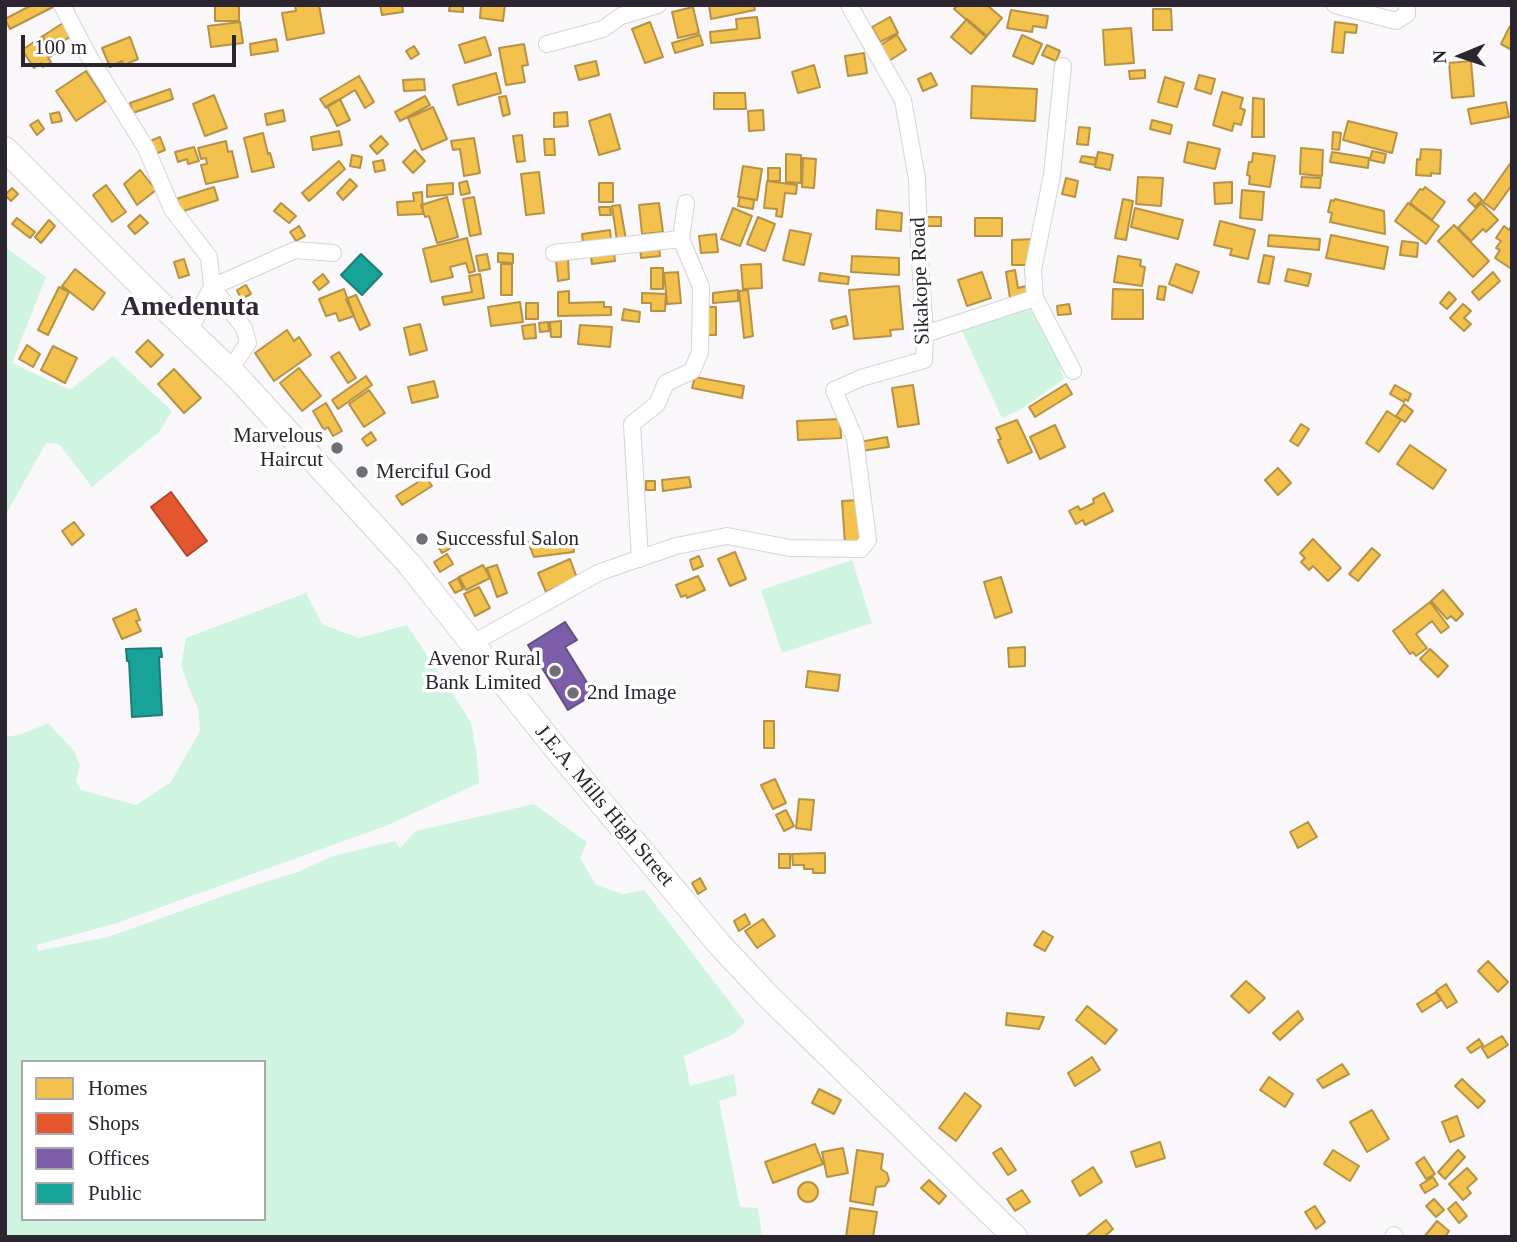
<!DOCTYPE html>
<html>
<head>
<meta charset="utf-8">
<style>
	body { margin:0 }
	#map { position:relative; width:1517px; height:1242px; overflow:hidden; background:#f9f7fa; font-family:"Times New Roman",serif }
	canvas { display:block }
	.frame { position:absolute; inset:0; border:7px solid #2a252e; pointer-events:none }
	.legend { position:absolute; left:21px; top:1060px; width:245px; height:161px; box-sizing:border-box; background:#fff; border:2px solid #aaa8ab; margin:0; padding:9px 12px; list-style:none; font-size:21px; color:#2a252e }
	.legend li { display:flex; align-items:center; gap:14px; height:35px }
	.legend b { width:35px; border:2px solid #aaa8ab }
	.north { position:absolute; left:1426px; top:21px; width:70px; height:70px; -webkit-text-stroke:5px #fff; paint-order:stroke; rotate:268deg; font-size:19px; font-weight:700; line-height:28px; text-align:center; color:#2a252e }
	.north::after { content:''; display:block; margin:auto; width:24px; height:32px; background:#2a252e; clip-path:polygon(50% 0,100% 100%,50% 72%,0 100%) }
	.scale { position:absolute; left:21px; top:35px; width:215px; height:32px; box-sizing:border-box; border:4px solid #2a252e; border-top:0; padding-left:9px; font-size:21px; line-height:24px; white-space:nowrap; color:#2a252e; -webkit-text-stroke:5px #fff; paint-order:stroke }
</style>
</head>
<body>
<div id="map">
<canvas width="1517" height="1242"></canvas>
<div class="frame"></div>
<ul class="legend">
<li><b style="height:19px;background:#f2c14e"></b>Homes</li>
<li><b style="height:19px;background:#e4572e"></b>Shops</li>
<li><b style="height:19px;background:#7b5ea7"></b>Offices</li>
<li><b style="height:19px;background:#17a398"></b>Public</li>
</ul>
<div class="north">N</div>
<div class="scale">100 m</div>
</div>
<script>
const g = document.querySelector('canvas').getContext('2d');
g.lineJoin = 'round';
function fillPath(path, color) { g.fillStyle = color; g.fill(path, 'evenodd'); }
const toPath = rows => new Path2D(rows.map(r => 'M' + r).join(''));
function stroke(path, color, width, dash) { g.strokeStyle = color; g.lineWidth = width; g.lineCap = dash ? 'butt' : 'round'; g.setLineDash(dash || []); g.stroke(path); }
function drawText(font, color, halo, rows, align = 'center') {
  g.font = font + ' "Times New Roman",serif'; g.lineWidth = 7; g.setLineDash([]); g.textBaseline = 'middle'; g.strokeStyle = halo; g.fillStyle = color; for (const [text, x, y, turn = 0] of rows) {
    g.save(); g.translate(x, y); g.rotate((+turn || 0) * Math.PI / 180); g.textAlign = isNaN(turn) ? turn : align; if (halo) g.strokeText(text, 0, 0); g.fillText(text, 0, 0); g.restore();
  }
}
const green = toPath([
	[5,247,46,277,12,363,70,390,113,356,172,411,159,432,92,487,59,444,46,443,5,516],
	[1029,303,1051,337,1064,379,1020,410,1002,418,962,331],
	[852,560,872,623,782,653,761,590],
	[306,593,322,624,359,638,407,625,471,722,477,757,479,783,388,825,114,924,36,945,38,951,108,937,246,888,298,872,333,856,395,841,400,848,416,831,534,804,587,842,580,858,596,885,623,894,644,890,745,1022,734,1034,684,1056,690,1086,734,1074,737,1095,719,1101,740,1207,758,1208,762,1237,5,1237,5,734,7,737,22,734,48,723,74,751,80,765,76,781,81,790,136,805,171,782,200,731,198,708,191,693,181,666,186,638],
	[23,1062,264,1062,264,1219,23,1219]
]);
const homes = toPath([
	[32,5,52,5,53,7,10,29,5,19,32,5],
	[215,5,239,5,239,21,215,21,215,5],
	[295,5,319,5,324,33,287,40,282,13,296,11,295,5],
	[380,5,402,5,403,12,382,15,380,5],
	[450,5,463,5,463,12,449,11,450,5],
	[481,5,505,5,503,21,480,18,481,5],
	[709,5,754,5,755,10,711,19,709,5],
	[958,5,987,5,1002,18,986,37,954,9,958,5],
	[693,7,699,33,678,38,672,12,693,7],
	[1153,9,1171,9,1172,30,1153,30,1153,9],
	[1011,10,1048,16,1046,28,1033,26,1032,32,1007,28,1011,10],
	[757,17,760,38,711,43,710,32,737,29,736,19,757,17],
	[890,17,898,33,880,42,872,27,890,17],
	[967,19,987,36,971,54,951,37,967,19],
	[240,22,243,43,211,47,208,26,240,22],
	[650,22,663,57,645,63,632,29,650,22],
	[1335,22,1357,25,1356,33,1345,32,1343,53,1332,52,1335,22],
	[63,23,71,36,53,49,50,44,46,47,44,44,46,42,43,36,63,23],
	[1510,26,1512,27,1512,50,1501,44,1510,26],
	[1131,28,1134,63,1105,65,1103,30,1131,28],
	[700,35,703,45,675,53,672,43,700,35],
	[897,35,906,50,889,61,879,46,897,35],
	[1022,35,1042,44,1033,64,1013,56,1022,35],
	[43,36,46,42,44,44,46,47,50,44,56,53,48,58,51,62,43,67,41,63,34,68,22,50,43,36],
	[130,37,138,59,124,65,122,61,110,67,102,48,130,37],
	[485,37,491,55,465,63,459,45,485,37],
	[276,39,278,51,251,55,250,44,276,39],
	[524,44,528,65,522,66,525,82,506,85,499,48,524,44],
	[1047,45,1060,51,1056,61,1042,55,1047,45],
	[414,46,419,54,411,59,406,51,414,46],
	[864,53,867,73,848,76,845,56,864,53],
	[596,61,599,75,579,80,575,66,596,61],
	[1471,61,1474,96,1452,98,1449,63,1471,61],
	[814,65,820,87,798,93,792,72,814,65],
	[1145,70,1145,78,1130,79,1129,71,1145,70],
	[86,71,106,101,76,121,56,91,86,71],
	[496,73,501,93,458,105,453,85,496,73],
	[931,73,937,85,923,91,918,79,931,73],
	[1199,75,1215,79,1211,94,1195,89,1199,75],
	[359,76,374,102,365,108,355,90,326,108,320,99,359,76],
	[1165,77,1184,83,1177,107,1158,102,1165,77],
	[424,79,425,90,404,91,403,80,424,79],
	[972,86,1037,89,1035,121,971,118,972,86],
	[170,89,173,99,133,113,130,103,170,89],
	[1222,92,1243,98,1240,108,1245,110,1241,125,1234,123,1232,131,1213,125,1222,92],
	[714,93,745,93,746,109,714,109,714,93],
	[214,95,227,128,205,136,193,104,214,95],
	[425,96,430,105,400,121,395,112,425,96],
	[506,96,510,114,503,116,499,97,506,96],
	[1253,98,1264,99,1264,137,1252,137,1253,98],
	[340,99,350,120,337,126,327,106,340,99],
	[1506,102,1509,117,1471,124,1468,109,1506,102],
	[433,107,447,139,422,150,408,118,433,107],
	[283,110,285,121,267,125,265,114,283,110],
	[763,110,764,130,749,131,748,111,763,110],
	[59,112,62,121,52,123,50,114,59,112],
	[567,112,568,126,554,127,554,113,567,112],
	[610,114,620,149,599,155,589,121,610,114],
	[38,120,44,129,37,135,30,125,38,120],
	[1152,120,1172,125,1170,134,1150,129,1152,120],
	[1348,121,1397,133,1392,153,1343,140,1348,121],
	[1079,127,1090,128,1088,145,1077,144,1079,127],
	[339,131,342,145,313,150,311,137,339,131],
	[1333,132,1341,133,1339,150,1332,149,1333,132],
	[263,133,268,154,270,153,274,167,252,172,244,138,263,133],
	[522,135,525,161,517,162,513,136,522,135],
	[381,136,388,144,377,154,370,146,381,136],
	[160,137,165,150,155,154,150,141,160,137],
	[474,138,480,173,464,176,460,149,453,150,451,141,474,138],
	[544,139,554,139,555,155,545,155,544,139],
	[226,141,228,152,232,151,238,177,206,184,201,165,207,164,206,158,201,159,198,148,226,141],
	[1188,142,1220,149,1215,169,1184,162,1188,142],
	[194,147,199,161,188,164,187,159,178,162,175,152,194,147],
	[1301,148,1323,150,1322,176,1300,174,1301,148],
	[1421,149,1441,150,1440,174,1431,173,1431,176,1416,175,1417,159,1420,160,1421,149],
	[415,150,425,161,413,173,403,162,415,150],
	[1372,151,1386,154,1384,163,1370,160,1372,151],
	[1098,152,1113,155,1110,170,1095,167,1098,152],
	[1332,152,1369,158,1368,168,1330,162,1332,152],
	[1253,153,1275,156,1270,187,1249,184,1250,176,1247,175,1249,162,1252,162,1253,153],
	[786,154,801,155,801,183,786,182,786,154],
	[352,155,362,157,360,168,350,166,352,155],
	[1082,156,1096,158,1095,165,1080,162,1082,156],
	[803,158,816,159,814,188,802,187,803,158],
	[383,160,385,170,375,172,373,162,383,160],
	[339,161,345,169,309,201,302,193,339,161],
	[1512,161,1512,185,1494,210,1483,202,1512,161],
	[743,166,762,169,757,200,738,197,743,166],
	[768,168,780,168,780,181,768,181,768,168],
	[140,170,156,190,137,205,124,184,140,170],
	[539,172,544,213,526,215,521,174,539,172],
	[1138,177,1163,178,1161,206,1136,204,1138,177],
	[1302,177,1321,178,1320,188,1301,187,1302,177],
	[1066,178,1078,181,1075,197,1062,194,1066,178],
	[350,179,357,186,343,200,337,193,350,179],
	[467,181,470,193,461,195,459,183,467,181],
	[767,181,797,185,796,194,785,193,782,217,776,216,777,209,764,208,767,181],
	[1232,182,1232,203,1215,204,1214,183,1232,182],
	[453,183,453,194,427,197,427,185,453,183],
	[599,183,613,183,613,202,599,202,599,183],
	[106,185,126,212,112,222,93,195,106,185],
	[214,187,218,200,177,213,173,200,214,187],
	[1425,187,1445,202,1432,220,1410,203,1420,189,1423,190,1425,187],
	[12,188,18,194,11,201,5,195,12,188],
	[1242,190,1264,192,1262,220,1240,218,1242,190],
	[422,192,423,214,398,215,397,202,414,201,413,193,422,192],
	[1475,193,1482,200,1475,207,1468,200,1475,193],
	[447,197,458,237,437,243,429,216,425,217,421,205,447,197],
	[474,197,481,234,470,236,463,199,474,197],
	[740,197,754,200,753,209,738,206,740,197],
	[1123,199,1133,201,1126,240,1115,238,1123,199],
	[1335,199,1384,211,1385,234,1330,222,1332,213,1328,212,1331,200,1334,201,1335,199],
	[281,203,296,216,289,223,274,211,281,203],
	[659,203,663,232,642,234,639,205,659,203],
	[1408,203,1439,226,1426,244,1395,221,1408,203],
	[1481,203,1498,220,1486,232,1483,229,1471,241,1458,228,1481,203],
	[620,205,626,240,617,241,612,206,620,205],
	[599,207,610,207,611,215,600,215,599,207],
	[733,208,752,216,740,246,721,239,733,208],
	[1135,208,1183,220,1178,239,1131,227,1135,208],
	[877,210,902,213,901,231,876,229,877,210],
	[140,215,148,223,135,234,128,226,140,215],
	[758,217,775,224,765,251,747,244,758,217],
	[926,217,941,217,941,226,927,226,926,217],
	[17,218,35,232,30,238,12,224,17,218],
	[975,218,1002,218,1002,236,975,236,975,218],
	[49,220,55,226,41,243,35,237,49,220],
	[1220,221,1255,230,1248,259,1230,255,1232,249,1214,245,1220,221],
	[1454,225,1489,261,1473,277,1438,241,1454,225],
	[1512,225,1512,266,1510,268,1495,258,1500,250,1496,248,1501,241,1496,238,1504,226,1509,230,1512,225],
	[299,226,305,236,296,241,290,232,299,226],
	[610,230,611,239,583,243,582,234,610,230],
	[790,230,811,234,804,265,783,260,790,230],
	[716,234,718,252,701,253,699,236,716,234],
	[1269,235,1320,239,1319,250,1268,246,1269,235],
	[1331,235,1388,247,1384,269,1326,258,1331,235],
	[467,238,475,271,469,273,466,263,450,267,453,277,431,282,423,249,467,238],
	[1036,239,1030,265,1012,265,1012,240,1036,239],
	[1402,241,1418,243,1417,257,1400,255,1402,241],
	[659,246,660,256,641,258,640,248,659,246],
	[498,253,513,254,513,263,498,262,498,253],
	[614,253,615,261,592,264,591,257,614,253],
	[487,254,490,269,479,271,476,256,487,254],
	[1264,255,1274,257,1269,284,1258,282,1264,255],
	[852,256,899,258,899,275,851,272,852,256],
	[1118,256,1141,260,1140,266,1145,267,1142,286,1114,282,1118,256],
	[184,259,189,275,179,278,174,262,184,259],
	[568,259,569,279,558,281,556,260,568,259],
	[501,264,512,264,512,295,501,295,501,264],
	[761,264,762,288,743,289,741,265,761,264],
	[1176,264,1199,272,1192,293,1169,284,1176,264],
	[651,268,663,268,663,289,651,289,651,268],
	[75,269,105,293,93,310,62,286,75,269],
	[1288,269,1311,274,1308,286,1285,281,1288,269],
	[1015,270,1018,288,1026,286,1028,295,1010,298,1006,272,1015,270],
	[678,272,681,303,667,304,664,273,678,272],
	[982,272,991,298,967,306,958,280,982,272],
	[1493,272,1500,281,1479,300,1472,292,1493,272],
	[820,273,849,277,848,284,819,281,820,273],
	[323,274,329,282,319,290,313,282,323,274],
	[480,274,484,298,444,305,442,297,472,292,469,276,480,274],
	[246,285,251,294,241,299,237,290,246,285],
	[899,286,903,329,890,330,891,336,854,339,849,290,899,286],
	[1159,286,1166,287,1164,300,1157,299,1159,286],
	[59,287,69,292,48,335,38,330,59,287],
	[344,289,354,316,339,321,336,313,326,316,319,299,344,289],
	[1113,289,1143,290,1143,319,1112,319,1113,289],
	[738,290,738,301,713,303,713,293,738,290],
	[748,290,753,336,744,338,739,291,748,290],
	[569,291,569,303,604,302,604,307,611,307,611,315,558,316,558,292,569,291],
	[1449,292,1456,299,1447,309,1440,303,1449,292],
	[642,293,666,294,665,311,651,311,651,303,642,303,642,293],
	[356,295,370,325,360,330,346,299,356,295],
	[520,302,523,322,491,326,488,307,520,302],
	[526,303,538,303,538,319,526,319,526,303],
	[1069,304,1071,314,1058,315,1057,306,1069,304],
	[1463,304,1471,311,1464,318,1471,324,1464,331,1450,318,1463,304],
	[707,307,716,307,716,335,708,335,707,307],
	[624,309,640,312,639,322,622,320,624,309],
	[846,316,848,325,833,329,831,320,846,316],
	[561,321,561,337,551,337,550,322,561,321],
	[548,322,549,331,540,332,539,323,548,322],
	[420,324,427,350,410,355,404,328,420,324],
	[535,324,536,338,524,339,522,326,535,324],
	[580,325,612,327,610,347,578,344,580,325],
	[287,330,294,341,299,337,311,355,274,381,255,353,287,330],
	[148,340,163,355,151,367,136,352,148,340],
	[27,345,40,354,33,367,19,359,27,345],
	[53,346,77,358,65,383,41,370,53,346],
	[339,352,356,378,348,383,331,357,339,352],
	[299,368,321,396,302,411,280,383,299,368],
	[174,369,201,398,184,413,158,384,174,369],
	[366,376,372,385,338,409,332,400,366,376],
	[695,377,744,386,742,398,692,388,695,377],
	[434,381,438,397,412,403,408,387,434,381],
	[1066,384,1072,394,1035,417,1029,407,1066,384],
	[913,385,919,424,898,427,892,388,913,385],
	[1395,385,1411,394,1408,401,1405,399,1404,402,1390,394,1395,385],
	[369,390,385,413,364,427,349,404,369,390],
	[326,403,342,431,333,436,328,427,324,430,313,411,326,403],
	[1404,404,1413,411,1405,422,1396,416,1404,404],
	[1387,411,1401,420,1379,452,1366,443,1387,411],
	[840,419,841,438,798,440,797,421,840,419],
	[1017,420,1032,452,1008,463,998,440,1001,439,996,428,1017,420],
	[1301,424,1309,429,1298,446,1290,441,1301,424],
	[1055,425,1065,447,1040,459,1030,437,1055,425],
	[371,432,376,440,367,446,362,439,371,432],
	[887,437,889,447,861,451,859,442,887,437],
	[1410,445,1446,470,1433,489,1397,464,1410,445],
	[1278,468,1291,483,1278,495,1265,480,1278,468],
	[426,477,432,486,402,505,396,496,426,477],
	[689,477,691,487,663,491,662,480,689,477],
	[646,481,655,481,655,490,646,490,646,481],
	[1104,493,1113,511,1085,525,1083,520,1076,524,1069,511,1078,506,1080,510,1094,503,1093,499,1104,493],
	[858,500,861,543,845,544,842,501,858,500],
	[74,522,84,535,72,545,62,531,74,522],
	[572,537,574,552,534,557,528,542,572,537],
	[1313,539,1341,568,1328,581,1313,566,1309,570,1301,562,1305,558,1300,553,1313,539],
	[446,541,451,548,442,553,438,546,446,541],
	[1372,548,1380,555,1358,581,1349,574,1372,548],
	[735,552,746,579,730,586,718,559,735,552],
	[447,554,453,564,440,572,434,562,447,554],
	[699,556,703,566,693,570,690,560,699,556],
	[570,559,577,578,546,592,538,573,570,559],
	[483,565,490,578,466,590,459,577,483,565],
	[497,565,507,593,497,597,487,568,497,565],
	[698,576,705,590,687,598,686,595,681,597,676,585,698,576],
	[1001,577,1012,612,995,618,984,582,1001,577],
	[458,578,463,589,455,593,449,583,458,578],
	[479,587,490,608,475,616,464,594,479,587],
	[1443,590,1463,614,1456,621,1451,616,1447,619,1431,601,1443,590],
	[1430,602,1449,627,1441,633,1432,621,1416,634,1427,648,1416,656,1413,652,1410,654,1393,631,1430,602],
	[136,609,140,620,136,621,141,631,122,639,113,619,136,609],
	[1025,647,1025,666,1009,667,1008,648,1025,647],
	[1430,649,1448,666,1438,677,1420,659,1430,649],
	[808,671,840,675,838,691,806,687,808,671],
	[764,721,774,721,774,748,764,748,764,721],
	[775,779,786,803,773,809,761,785,775,779],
	[799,799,814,800,811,830,796,828,799,799],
	[786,810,794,826,784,831,776,815,786,810],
	[1308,822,1317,837,1298,848,1290,832,1308,822],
	[825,853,825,873,813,873,813,869,804,869,804,865,793,865,792,854,825,853],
	[779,854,790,854,790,868,779,868,779,854],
	[700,878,706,889,698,894,692,883,700,878],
	[745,914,750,924,739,931,734,921,745,914],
	[763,919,775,936,757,948,745,931,763,919],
	[1043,931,1053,937,1045,951,1034,945,1043,931],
	[1488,961,1508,982,1498,992,1478,971,1488,961],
	[1246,981,1265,998,1249,1013,1231,996,1246,981],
	[1446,984,1457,1002,1447,1008,1436,991,1446,984],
	[1436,992,1441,1000,1422,1012,1417,1004,1436,992],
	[1087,1006,1117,1030,1105,1044,1076,1020,1087,1006],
	[1298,1011,1303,1019,1280,1040,1273,1033,1298,1011],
	[1007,1013,1044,1017,1039,1029,1006,1025,1007,1013],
	[1502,1036,1508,1045,1488,1058,1482,1048,1502,1036],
	[1479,1039,1483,1045,1471,1053,1467,1048,1479,1039],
	[1092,1057,1100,1070,1075,1086,1068,1073,1092,1057],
	[1342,1064,1349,1074,1323,1088,1317,1080,1342,1064],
	[1269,1077,1293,1094,1285,1107,1260,1090,1269,1077],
	[1462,1079,1485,1101,1478,1108,1455,1086,1462,1079],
	[819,1089,841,1100,834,1114,812,1103,819,1089],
	[965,1093,981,1106,956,1141,939,1128,965,1093],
	[1372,1110,1389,1139,1367,1152,1350,1122,1372,1110],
	[1457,1116,1464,1136,1450,1142,1442,1122,1457,1116],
	[1160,1142,1165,1158,1136,1167,1131,1152,1160,1142],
	[815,1144,823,1164,773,1183,765,1162,815,1144],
	[843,1148,848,1173,827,1177,822,1152,843,1148],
	[1001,1148,1016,1170,1008,1175,993,1153,1001,1148],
	[857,1150,883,1154,881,1169,887,1173,889,1180,885,1186,876,1187,873,1205,850,1201,857,1150],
	[1333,1150,1359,1166,1350,1181,1324,1164,1333,1150],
	[1458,1150,1465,1157,1445,1179,1438,1172,1458,1150],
	[1424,1157,1435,1174,1426,1179,1416,1163,1424,1157],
	[1093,1167,1102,1182,1080,1196,1072,1181,1093,1167],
	[1467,1168,1477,1179,1467,1188,1471,1193,1463,1200,1449,1184,1467,1168],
	[1433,1177,1438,1185,1425,1193,1420,1185,1433,1177],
	[929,1180,946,1196,939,1204,921,1188,929,1180],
	'798 1192a10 10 0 1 1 20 0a10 10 0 1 1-20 0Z',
	[1022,1190,1030,1202,1015,1211,1007,1199,1022,1190],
	[1434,1199,1444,1210,1436,1217,1426,1206,1434,1199],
	[1456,1202,1467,1216,1459,1223,1448,1209,1456,1202],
	[1315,1206,1325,1222,1316,1229,1305,1212,1315,1206],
	[850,1208,877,1212,873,1237,846,1237,850,1208],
	[1106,1220,1113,1229,1104,1237,1085,1237,1106,1220],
	[1437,1221,1449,1231,1445,1237,1424,1237,1437,1221]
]);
const shops = toPath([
	[171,492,207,541,187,556,151,507,171,492]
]);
const offices = toPath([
	[565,622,577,640,565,647,594,694,568,710,528,645,565,622]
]);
const public = toPath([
	[361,254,382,274,362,295,341,275,361,254],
	[161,648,162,657,159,657,162,715,132,717,129,661,127,661,126,649,161,648]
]);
const minor = toPath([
	[62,5,88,55,146,148,172,209,209,257,212,287,189,331],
	[1335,5,1396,21,1407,14,1407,5],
	[547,44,603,29,621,16,658,5],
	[554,253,681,239],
	[1035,298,1073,371],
	[925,334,1035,298,1033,270,1052,175,1063,66],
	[230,370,248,343,244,328,212,287,295,250,333,253],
	[640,559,632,424,657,404,666,383,692,371,700,352,701,287,681,239,686,203],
	[473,643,600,572,676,546,727,536,790,548,861,549,868,540,855,439,834,390,861,378,924,360,925,334,919,245,917,179,903,100,849,5],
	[1394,1235,1395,1237]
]);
const trunk = toPath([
	[5,149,146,290,238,378,409,564,558,751,720,945,768,996,1015,1237]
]);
const markers = [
	[337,448,7,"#726e75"],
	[362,472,7,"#726e75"],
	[422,539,7,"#726e75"],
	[555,671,7,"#726e75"],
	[573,693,7,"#726e75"]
];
const streetNames = [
	["Sikakope Road",921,281,-92],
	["J.E.A. Mills High Street",604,806,50]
];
const poiNames = [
	["Marvelous",323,436,"right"],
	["Haircut",323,460,"right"],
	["Merciful God",376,472],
	["Successful Salon",436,539],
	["Avenor Rural",541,659,"right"],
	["Bank Limited",541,683,"right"],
	["2nd Image",587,693]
];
const districtNames = [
	["Amedenuta",190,308]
];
fillPath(green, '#cff4df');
fillPath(homes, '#f2c14e');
stroke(homes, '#b69244', 2);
fillPath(shops, '#e4572e');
stroke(shops, '#ac482e', 2);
fillPath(offices, '#7b5ea7');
stroke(offices, '#634d83', 2);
fillPath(public, '#17a398');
stroke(public, '#1d7d78', 2);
stroke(minor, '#d6d3d9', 18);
stroke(trunk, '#d6d3d9', 26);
stroke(minor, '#fefefe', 16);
stroke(trunk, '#fefefe', 24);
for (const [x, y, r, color] of markers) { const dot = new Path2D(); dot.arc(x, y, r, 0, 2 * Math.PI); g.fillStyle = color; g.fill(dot); stroke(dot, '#fff', 2.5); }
drawText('21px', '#2a252e', '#fff', streetNames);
drawText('21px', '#2a252e', '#fff', poiNames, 'left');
drawText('bold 28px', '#322639', '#fff', districtNames);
</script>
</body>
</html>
